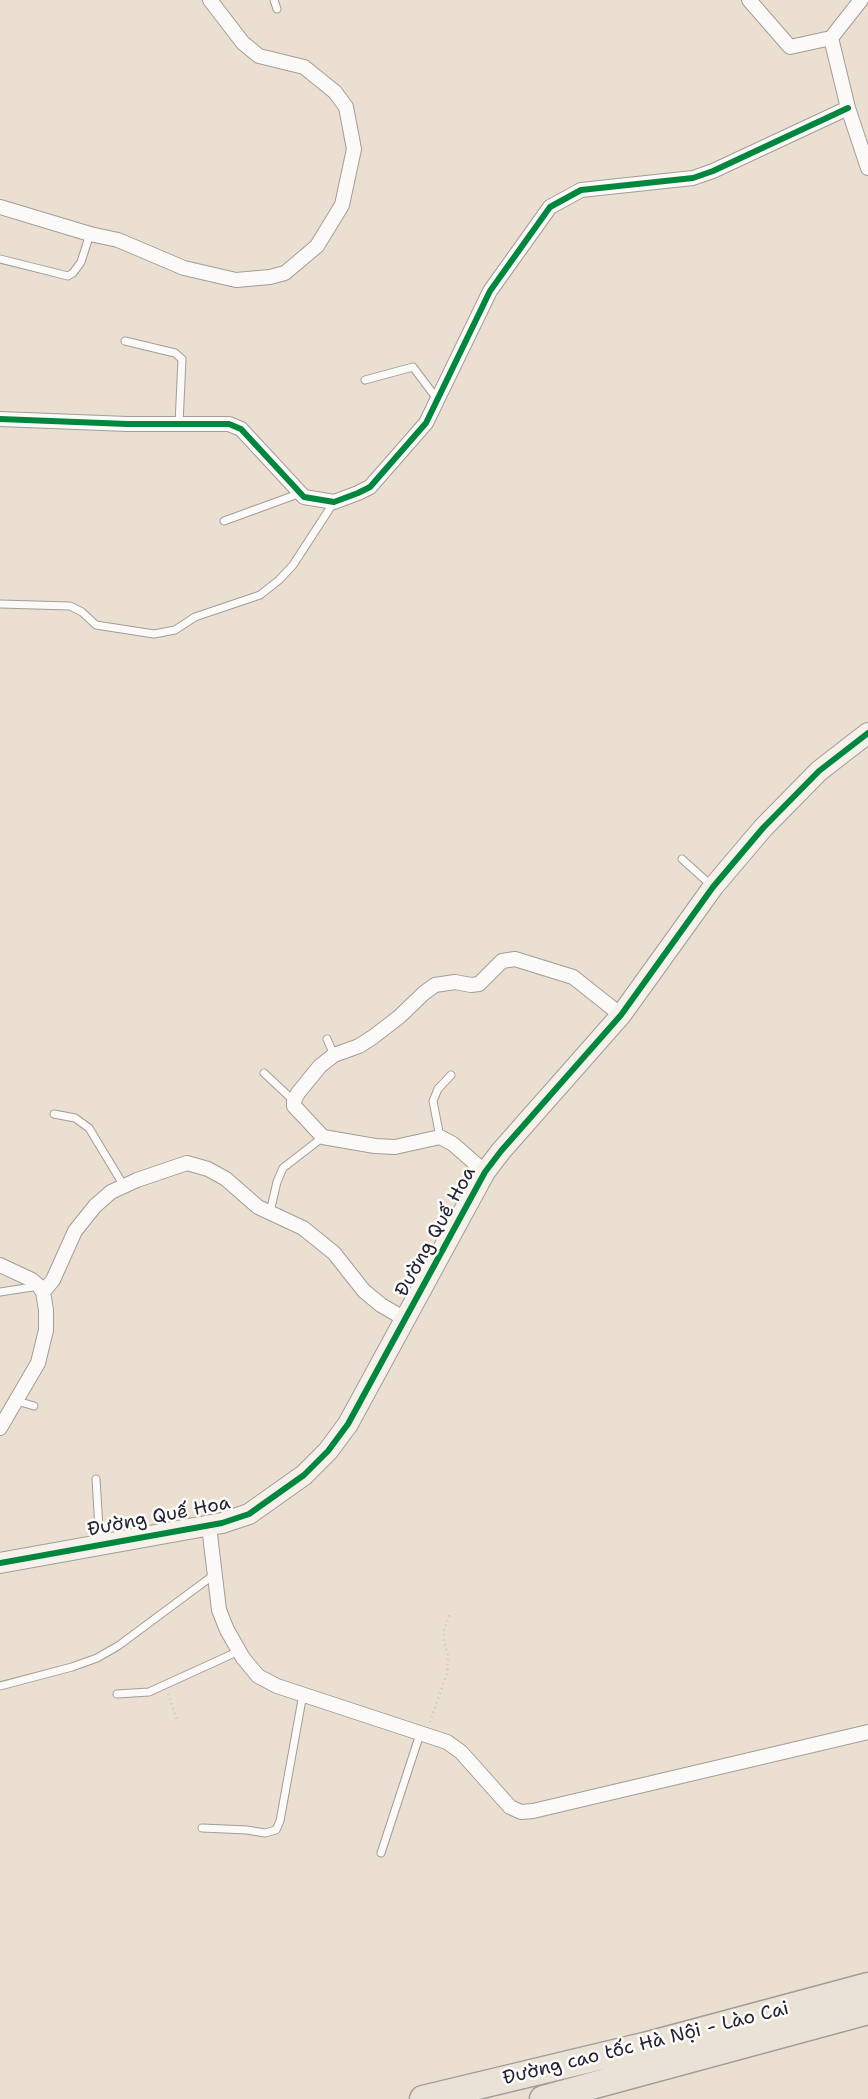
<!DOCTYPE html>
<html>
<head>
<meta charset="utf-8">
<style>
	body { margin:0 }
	canvas { display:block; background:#eadfd0 }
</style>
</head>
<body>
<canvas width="868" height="2099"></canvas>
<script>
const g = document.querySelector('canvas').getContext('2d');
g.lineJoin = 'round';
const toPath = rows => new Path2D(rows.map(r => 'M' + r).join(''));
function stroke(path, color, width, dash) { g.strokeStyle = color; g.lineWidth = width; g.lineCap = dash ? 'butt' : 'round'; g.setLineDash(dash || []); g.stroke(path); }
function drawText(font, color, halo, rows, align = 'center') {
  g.font = font + ' "Shantell Sans",sans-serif'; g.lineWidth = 5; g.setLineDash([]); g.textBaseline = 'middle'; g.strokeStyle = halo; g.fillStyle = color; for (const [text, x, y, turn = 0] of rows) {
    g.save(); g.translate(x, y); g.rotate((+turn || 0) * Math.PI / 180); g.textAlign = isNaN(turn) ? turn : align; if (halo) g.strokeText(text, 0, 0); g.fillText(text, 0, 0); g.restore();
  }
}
const path = toPath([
	[168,1694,177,1720],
	[430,1722,447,1673,448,1655,444,1643,444,1630,450,1614]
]);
const lane = toPath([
	[274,0,277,9],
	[0,259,68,276,73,273,81,262,90,234],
	[125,341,175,353,182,359,179,424],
	[365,380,413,367,437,399],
	[224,521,298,494],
	[0,604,70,606,82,612,96,625,154,634,175,630,195,617,260,595,279,580,293,565,334,502],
	[682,859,713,887],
	[327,1039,334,1055],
	[264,1073,294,1101],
	[54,1114,75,1118,89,1128,124,1186],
	[440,1137,433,1101,438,1089,451,1075],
	[270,1212,277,1182,283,1168,323,1137],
	[0,1292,39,1286],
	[17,1401,34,1406],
	[96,1479,100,1544],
	[0,1686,72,1667,97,1658,118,1646,215,1574],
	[117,1694,149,1692,239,1651],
	[202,1828,247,1830,265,1833,276,1830,280,1821,303,1694],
	[381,1853,420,1734]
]);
const street = toPath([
	[749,0,790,47,831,38],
	[861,0,831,38,848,108,868,168],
	[0,207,90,234,118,240,184,268,236,280,270,277,285,273,317,246,342,205,354,149,346,107,335,92,304,67,259,56,243,43,210,0],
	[0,419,127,424,229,424,241,429,304,497,334,502,358,493,370,487,426,423,490,291,550,207,581,190,693,178,713,171,848,108],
	[485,1172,453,1144,440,1137,395,1147,375,1146,323,1137,294,1106,294,1101,298,1093,320,1066,334,1055,359,1046,373,1037,399,1017,424,993,435,985,455,982,471,985,479,984,502,961,515,959,573,977,621,1015],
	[0,1265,32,1280,39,1286,43,1292,46,1310,46,1330,38,1363,0,1428],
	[43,1292,53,1280,75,1231,95,1206,111,1192,137,1180,187,1163,208,1169,226,1179,258,1207,303,1228,334,1253,364,1291,381,1305,405,1319],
	[209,1526,219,1610,227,1630,243,1658,258,1676,277,1686,447,1742,461,1752,510,1807,521,1812,533,1811,868,1732]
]);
const secondary = toPath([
	[0,1563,222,1523,249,1514,304,1475,328,1451,348,1424,485,1172,501,1151,621,1015,713,887,763,828,819,771,868,733]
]);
const highway = toPath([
	[423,2099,648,2045,868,1986],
	[543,2099,868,2011]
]);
const cycleway = toPath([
	[0,419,127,424,229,424,241,429,304,497,334,502,358,493,370,487,426,423,490,291,550,207,581,190,693,178,713,171,848,108],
	[0,1563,222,1523,249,1514,304,1475,328,1451,348,1424,485,1172,501,1151,621,1015,713,887,763,828,819,771,868,733]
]);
const streetNames = [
	["Đường Quế Hoa",436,1232,-61],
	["Đường Quế Hoa",159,1517,-11],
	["Đường cao tốc Hà Nội - Lào Cai",646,2044,-14]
];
stroke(lane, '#a39d97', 9);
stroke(street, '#a39d97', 16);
stroke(secondary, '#a39d97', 22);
stroke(highway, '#a39d97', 29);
stroke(path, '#c9c6c5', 2.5, [1, 4]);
stroke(lane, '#fcfaf8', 7);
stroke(street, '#fcfaf8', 14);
stroke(secondary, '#f6f1ea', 20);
stroke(highway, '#ebe2d7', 26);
stroke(cycleway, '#00873e', 6);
drawText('19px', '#22223b', '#fdfcf7', streetNames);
</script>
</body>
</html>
